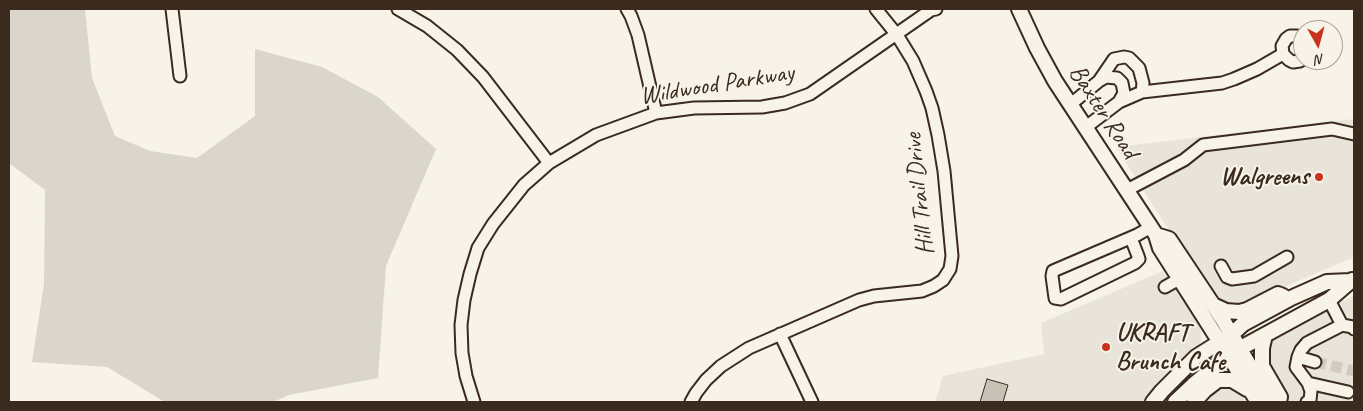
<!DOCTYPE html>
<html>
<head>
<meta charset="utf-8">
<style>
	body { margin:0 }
	#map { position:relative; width:1363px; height:411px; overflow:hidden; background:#f7f3e8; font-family:Caveat,sans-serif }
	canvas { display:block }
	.frame { position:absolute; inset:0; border:10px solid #3b2a1e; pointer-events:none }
	.north { position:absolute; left:1293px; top:20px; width:50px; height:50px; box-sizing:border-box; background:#f7f3e8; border:1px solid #aca397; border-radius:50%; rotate:173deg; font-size:14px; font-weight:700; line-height:20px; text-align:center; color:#3b2a1e }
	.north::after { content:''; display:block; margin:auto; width:18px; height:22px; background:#c8321e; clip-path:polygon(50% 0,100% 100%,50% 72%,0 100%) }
</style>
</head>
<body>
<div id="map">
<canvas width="1363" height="411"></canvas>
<div class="frame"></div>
<div class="north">N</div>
</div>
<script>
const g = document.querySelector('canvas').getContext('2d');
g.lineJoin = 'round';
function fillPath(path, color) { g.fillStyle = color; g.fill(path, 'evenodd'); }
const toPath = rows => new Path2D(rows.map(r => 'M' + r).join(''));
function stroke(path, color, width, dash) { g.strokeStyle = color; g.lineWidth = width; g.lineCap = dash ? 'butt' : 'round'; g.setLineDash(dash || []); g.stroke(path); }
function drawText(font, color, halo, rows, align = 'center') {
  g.font = font + ' Caveat,sans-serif'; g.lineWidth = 4; g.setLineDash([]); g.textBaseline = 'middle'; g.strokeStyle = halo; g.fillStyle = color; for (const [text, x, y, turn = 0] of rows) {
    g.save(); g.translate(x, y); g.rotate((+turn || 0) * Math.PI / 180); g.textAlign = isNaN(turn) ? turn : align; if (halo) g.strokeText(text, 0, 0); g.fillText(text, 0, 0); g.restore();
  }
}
const built = toPath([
	[1354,119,1354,257,1289,285,1246,308,1218,303,1210,295,1116,147],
	[1163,271,1196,318,1201,331,1201,342,1195,351,1153,393,1145,402,935,402,943,376,1044,354,1041,323],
	[1354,296,1354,402,1286,402,1268,368,1266,344,1274,337,1302,320],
	[1223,384,1241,387,1250,402,1199,402]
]);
const green = toPath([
	[9,9,85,9,92,78,115,136,150,151,197,158,255,116,255,49,322,67,378,97,436,149,386,266,378,378,289,395,273,402,165,402,107,367,32,362,44,284,45,190,9,163]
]);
const building = toPath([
	[987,379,1008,385,1003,402,980,402,987,379]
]);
const minorTunnel = toPath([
	[1315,362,1354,371]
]);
const minor = toPath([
	[172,9,180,76],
	[398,9,427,26,457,50,483,77,549,163],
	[627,9,631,16,638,35,656,113],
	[1303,39,1297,36,1290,36,1286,39,1282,46,1283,54,1289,60,1293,62,1300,61,1303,59],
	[1099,81,1114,59,1124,57,1129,58,1139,68,1143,83,1142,92],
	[1071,104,1099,81,1106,77,1117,78,1122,83,1124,93,1119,102],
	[1086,127,1119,102,1142,92,1222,83,1234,79,1257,69,1283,54],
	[1127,190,1184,160,1203,145,1332,129,1354,134],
	[1131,238,1138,256,1139,259,1135,263,1061,299,1055,298,1052,276,1053,271,1137,235,1151,227],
	[1221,266,1227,277,1232,279,1254,276,1287,257],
	[1165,287,1179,279],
	[1342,325,1353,327,1354,329],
	[780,334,812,402],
	[1298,357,1315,362],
	[1308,383,1348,392],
	[474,402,466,376,462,353,461,325,464,300,470,274,478,248,493,224,524,185,549,163,596,135,656,113,694,108,762,107,785,103,810,94,931,10,936,9],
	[691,402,696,393,706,380,721,366,749,348,859,300,874,296,922,291,934,286,943,280,950,269,952,256,944,171,938,135,932,108,926,91,913,61,897,35,876,9],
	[1307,402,1310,400,1311,391,1308,383,1296,367,1298,357,1301,350,1307,343,1342,325,1329,300]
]);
const major = toPath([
	[1019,9,1037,48,1055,81,1156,235,1160,248,1258,402],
	[1156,235,1169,239,1223,320,1271,402],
	[1213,305,1226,311,1239,312,1247,310,1278,294,1283,296],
	[1265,335,1262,348,1262,366,1280,397,1279,402],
	[1153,402,1162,391,1196,357,1231,335,1243,324,1291,298,1327,282,1350,281],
	[1175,402,1193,385,1228,356,1239,349,1329,300,1352,280],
	[1194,402,1205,390,1218,380,1232,380,1247,389]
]);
const markers = [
	[1319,177,5,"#c8321e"],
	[1106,347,5,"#c8321e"]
];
const streetNames = [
	["Wildwood Parkway",717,85,-9],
	["Baxter Road",1103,112,57],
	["Hill Trail Drive",920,194,-96]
];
const poiNames = [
	["Walgreens",1309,177],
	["UKRAFT",1116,333,"left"],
	["Brunch Cafe",1116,362,"left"]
];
fillPath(built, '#e9e4d9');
fillPath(green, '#dbd6cb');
fillPath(building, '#c8c1b6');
stroke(building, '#3b2a1e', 1);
stroke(minorTunnel, '#d1cbc0', 11, [11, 5.5]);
stroke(minor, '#3b2a1e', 15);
stroke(major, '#3b2a1e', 18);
stroke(minor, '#f7f3e8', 11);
stroke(major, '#f7f3e8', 14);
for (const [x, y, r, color] of markers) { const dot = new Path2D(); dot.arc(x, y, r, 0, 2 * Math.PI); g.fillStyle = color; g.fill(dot); stroke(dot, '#f7f3e8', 2); }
drawText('25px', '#3b2a1e', '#f7f3e8', streetNames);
drawText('bold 25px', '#3b2a1e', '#f7f3e8', poiNames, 'right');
</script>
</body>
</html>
